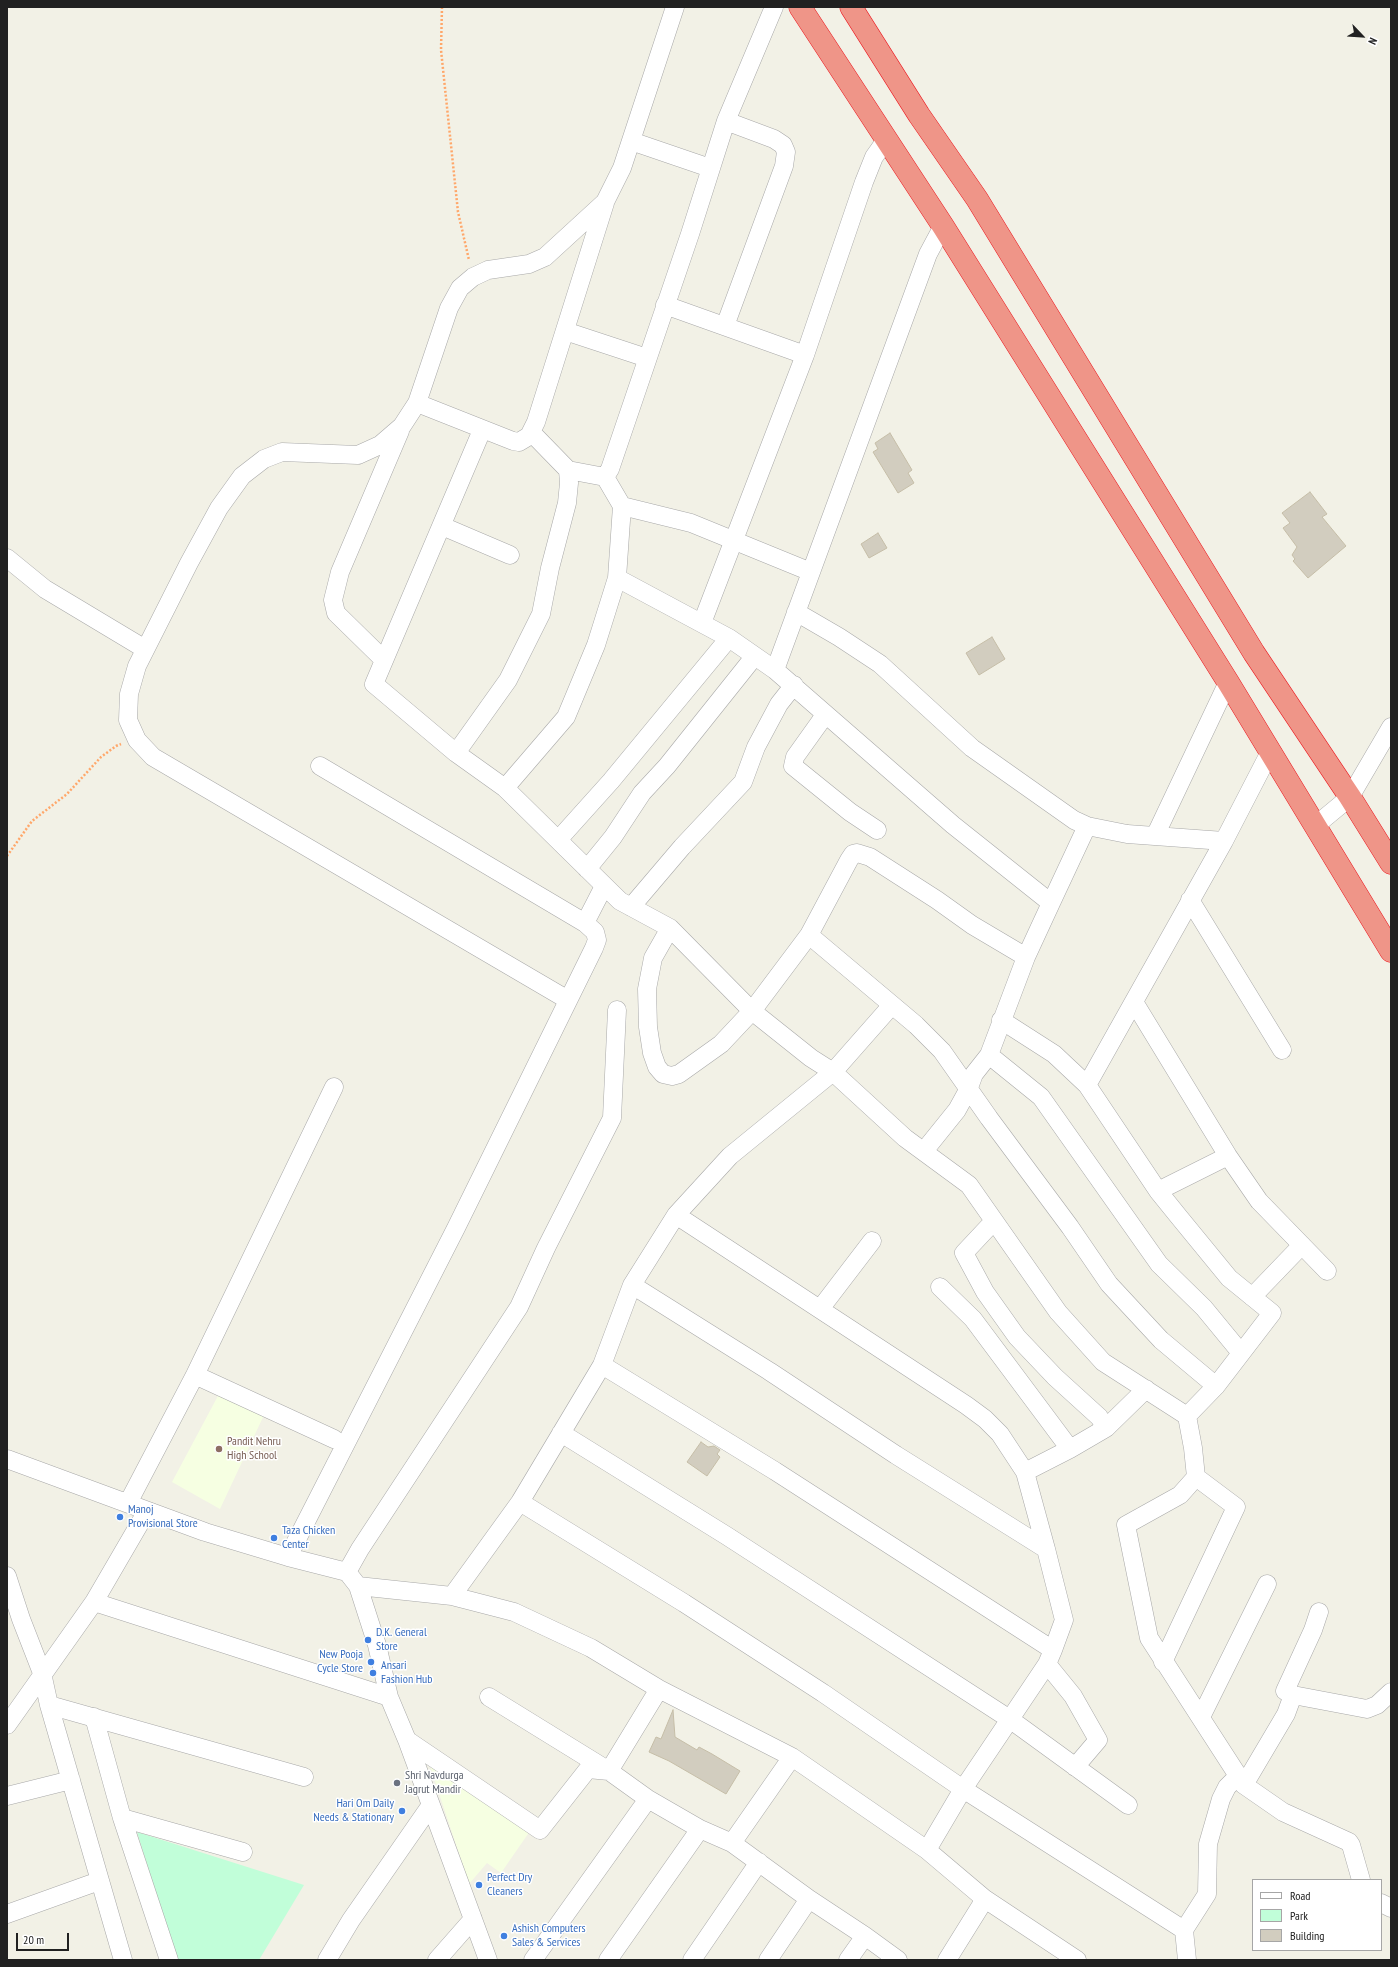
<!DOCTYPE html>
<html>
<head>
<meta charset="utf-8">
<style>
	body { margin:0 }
	#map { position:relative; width:1398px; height:1967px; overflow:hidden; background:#f2f1e6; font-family:"PT Sans Narrow",sans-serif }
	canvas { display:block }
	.frame { position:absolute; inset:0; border:8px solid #212121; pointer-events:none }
	.legend { position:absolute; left:1252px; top:1879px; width:130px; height:72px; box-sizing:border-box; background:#fff; border:1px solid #a6a6a6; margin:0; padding:5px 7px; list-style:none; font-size:12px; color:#212121 }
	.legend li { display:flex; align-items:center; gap:8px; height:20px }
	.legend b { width:20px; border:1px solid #a6a6a6 }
	.north { position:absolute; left:1342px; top:16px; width:40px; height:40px; -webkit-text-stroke:3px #fff; paint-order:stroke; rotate:115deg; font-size:11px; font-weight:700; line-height:16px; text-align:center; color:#212121 }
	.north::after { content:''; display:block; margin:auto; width:14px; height:18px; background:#212121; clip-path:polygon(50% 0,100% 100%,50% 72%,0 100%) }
	.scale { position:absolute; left:16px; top:1933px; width:53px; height:18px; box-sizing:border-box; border:2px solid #212121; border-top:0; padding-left:5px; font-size:12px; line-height:14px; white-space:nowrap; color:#212121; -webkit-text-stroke:3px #fff; paint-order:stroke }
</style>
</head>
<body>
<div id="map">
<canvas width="1398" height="1967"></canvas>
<div class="frame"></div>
<ul class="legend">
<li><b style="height:5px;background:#fff"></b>Road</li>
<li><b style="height:11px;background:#c1fed9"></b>Park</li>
<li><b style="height:11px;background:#d2cdbf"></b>Building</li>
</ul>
<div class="north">N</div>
<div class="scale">20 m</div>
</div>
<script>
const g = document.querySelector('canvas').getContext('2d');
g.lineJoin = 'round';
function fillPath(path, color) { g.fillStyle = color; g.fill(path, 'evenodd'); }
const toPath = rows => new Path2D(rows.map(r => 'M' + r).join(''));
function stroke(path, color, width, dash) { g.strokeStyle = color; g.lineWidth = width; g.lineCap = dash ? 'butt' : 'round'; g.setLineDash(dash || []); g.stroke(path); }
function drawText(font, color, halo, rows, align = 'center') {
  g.font = font + ' "PT Sans Narrow",sans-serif'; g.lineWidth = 3; g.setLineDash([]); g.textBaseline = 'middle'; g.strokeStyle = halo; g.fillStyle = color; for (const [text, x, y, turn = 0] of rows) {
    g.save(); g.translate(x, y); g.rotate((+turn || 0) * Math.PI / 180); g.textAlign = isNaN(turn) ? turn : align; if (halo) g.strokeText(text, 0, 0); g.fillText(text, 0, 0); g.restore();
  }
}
const education = toPath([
	[219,1394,264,1415,220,1509,172,1482],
	[429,1763,530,1831,501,1873,487,1863,469,1884]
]);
const park = toPath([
	[137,1832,304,1885,259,1960,176,1960]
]);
const building = toPath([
	[890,433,912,470,908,473,914,483,898,493,873,452,878,449,875,443,890,433],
	[1310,492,1327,514,1322,517,1346,546,1308,578,1293,561,1295,559,1292,555,1297,547,1283,528,1290,523,1282,513,1310,492],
	[878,533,887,548,869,558,861,544,878,533],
	[992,637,1005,659,979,675,966,653,992,637],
	[701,1442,708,1447,714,1446,720,1450,717,1454,720,1457,707,1476,687,1462,701,1442],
	[673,1710,675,1737,697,1750,699,1747,712,1754,740,1771,726,1794,669,1761,649,1752,656,1737,661,1739,673,1710]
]);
const path = toPath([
	[442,7,441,50,458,212,469,260],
	[7,856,32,821,67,794,101,757,116,746,121,744]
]);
const minor = toPath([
	[631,141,710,168],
	[665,305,805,355],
	[725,326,784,166,786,152,783,145,774,139,726,121],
	[565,331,647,358],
	[417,403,513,441,519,442,529,436,536,422,605,203],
	[482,430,374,684,456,753,505,788,620,901,670,928,752,1011,811,1058,833,1072,905,1138,969,1185,1058,1312,1103,1362,1187,1416,1216,1386,1272,1313,1229,1278,1179,1217,1158,1191,1087,1085,1224,841,1270,752],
	[568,470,605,477,610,469,690,234,726,121,774,7],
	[622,506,691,523,811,572],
	[442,526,510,555],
	[7,558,45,589,145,649],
	[617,578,729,638,775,670,953,825,1051,903,1026,957,989,1055,974,1074,968,1090,957,1110,924,1151],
	[796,612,839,637,880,664,972,748,1074,820,1087,826,1127,834,1224,841],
	[702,623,805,355,864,182,874,157,886,140],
	[384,660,336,613,333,600,340,572,400,431],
	[775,670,928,254,943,226],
	[825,715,795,757,793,766,850,812,877,830],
	[456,753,508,680,541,614,550,568,567,503,569,483,568,470,531,432],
	[320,766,585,923],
	[505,788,566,717,596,645,617,578,622,506,605,477],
	[1315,826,1350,797,1391,727],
	[1155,836,1228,682],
	[558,840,611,781,729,638],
	[587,869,613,837,642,793,667,766,754,657],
	[1190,900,1282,1050],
	[1051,903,1087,826],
	[631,907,682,847,743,782,756,747,779,704,794,685],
	[670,928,653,958,647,989,648,1027,652,1053,657,1067,663,1074,672,1076,679,1074,721,1044,752,1011,809,935,916,1025,942,1051,989,1118,1070,1227,1109,1284,1161,1340,1216,1386],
	[809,935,849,860,853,854,857,853,870,857,937,900,972,925,1026,957],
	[568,1000,153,757,137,740,128,720,129,694,137,666,189,563,219,508,242,476,264,459,282,452,358,455,380,445,402,426,417,403,449,308,460,288,473,277,488,270,529,264,545,257,605,202,622,168,675,7],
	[1134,1002,1228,1156,1259,1201,1327,1271],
	[1001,1020,1054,1054,1087,1085],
	[989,1055,1041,1097,1159,1264,1204,1308,1241,1353],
	[1158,1191,1228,1156],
	[676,1215,966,1405,985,1419,1000,1434,1025,1472,1046,1549],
	[994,1221,964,1253,985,1292,1017,1337,1055,1377,1099,1417,1106,1428,1146,1389],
	[632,1285,769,1371,896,1455,1046,1549,1064,1620,1053,1650],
	[940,1287,973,1319,1070,1449],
	[1252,1297,1302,1245],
	[820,1309,872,1241],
	[602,1365,775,1471,1053,1650,1047,1664,963,1789,927,1850],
	[195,1375,334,1439],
	[1187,1416,1193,1448,1196,1477,1180,1495,1126,1525,1149,1638,1244,1785,1283,1812,1349,1842,1351,1845,1361,1880],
	[561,1433,727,1536,1011,1720,1128,1805],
	[7,1459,205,1532,288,1557,347,1572,358,1586,377,1645,389,1697,407,1740,488,1960],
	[1025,1472,1070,1449,1106,1428],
	[520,1502,684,1603,823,1693,963,1789,1184,1930,1187,1960],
	[128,1503,195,1375,334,1087],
	[288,1557,456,1228,594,948,597,940,595,932,585,923,604,886],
	[347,1572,360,1549,519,1307,546,1248,612,1118,617,1010],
	[7,1576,21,1619,42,1673,49,1705,123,1960],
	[358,1586,452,1596,514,1612,591,1648,659,1689,792,1757,927,1850,985,1899,1077,1960],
	[452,1596,520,1502,602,1365,632,1285,676,1215,730,1156,833,1072,892,1005],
	[94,1602,389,1697],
	[1163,1662,1236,1507,1196,1477],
	[1047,1664,1073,1696,1098,1740,1075,1767],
	[1293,1695,1285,1691,1313,1630,1319,1612],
	[489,1697,609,1771,648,1799,700,1829],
	[49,1705,304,1777],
	[94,1717,122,1818,243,1852],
	[1201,1717,1267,1584],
	[7,1725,94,1602,147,1511],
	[407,1740,540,1830,588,1769,609,1771,659,1689],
	[1244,1785,1286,1714,1293,1695,1367,1709,1377,1705,1391,1692],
	[7,1796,71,1780],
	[122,1818,169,1960],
	[732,1843,792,1757],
	[1381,1903,1391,1908],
	[7,1914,99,1881],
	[1184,1930,1207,1894,1208,1844,1221,1799,1227,1787,1239,1775],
	[327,1960,351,1920,431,1805],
	[437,1960,473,1919],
	[533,1960,648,1799],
	[608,1960,700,1829,732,1843,809,1899,865,1936,898,1960],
	[692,1960,759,1862],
	[768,1960,809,1899],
	[848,1960,865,1936],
	[947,1960,985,1899]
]);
const highway = toPath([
	[800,7,943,226,1228,682,1391,951],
	[851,7,919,115,977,199,1254,653,1350,797,1391,863]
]);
const markers = [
	[219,1449,4,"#8d6e63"],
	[120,1517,4,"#3f7fe0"],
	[274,1538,4,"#3f7fe0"],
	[368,1640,4,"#3f7fe0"],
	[371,1662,4,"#3f7fe0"],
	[373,1673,4,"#3f7fe0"],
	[397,1783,4,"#6b7280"],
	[402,1811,4,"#3f7fe0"],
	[479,1885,4,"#3f7fe0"],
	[504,1936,4,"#3f7fe0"]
];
const educationNames = [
	["Pandit Nehru",227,1442],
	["High School",227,1456]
];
const shopNames = [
	["Manoj",128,1510],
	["Provisional Store",128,1524],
	["Taza Chicken",282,1531],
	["Center",282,1545],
	["D.K. General",376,1633],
	["Store",376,1647],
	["New Pooja",363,1655,"right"],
	["Cycle Store",363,1669,"right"],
	["Ansari",381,1666],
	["Fashion Hub",381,1680],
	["Hari Om Daily",394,1804,"right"],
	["Needs & Stationary",394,1818,"right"],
	["Perfect Dry",487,1878],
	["Cleaners",487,1892],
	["Ashish Computers",512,1929],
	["Sales & Services",512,1943]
];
const worshipNames = [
	["Shri Navdurga",405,1776],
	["Jagrut Mandir",405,1790]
];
fillPath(education, '#f6ffe2');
fillPath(park, '#c1fed9');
fillPath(building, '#d2cdbf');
stroke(building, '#c5bda7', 1);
stroke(minor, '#a8a8a8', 19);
stroke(highway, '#eb1920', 23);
stroke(path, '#ffa76a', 2.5, [2, 2]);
stroke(minor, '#fff', 18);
stroke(highway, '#ef9588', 22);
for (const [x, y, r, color] of markers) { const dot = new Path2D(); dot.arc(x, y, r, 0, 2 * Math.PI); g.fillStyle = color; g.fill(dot); stroke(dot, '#fff', 1.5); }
drawText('12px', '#785e54', '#fff', educationNames, 'left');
drawText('12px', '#366cbe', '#fff', shopNames, 'left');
drawText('12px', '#5b616d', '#fff', worshipNames, 'left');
</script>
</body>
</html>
